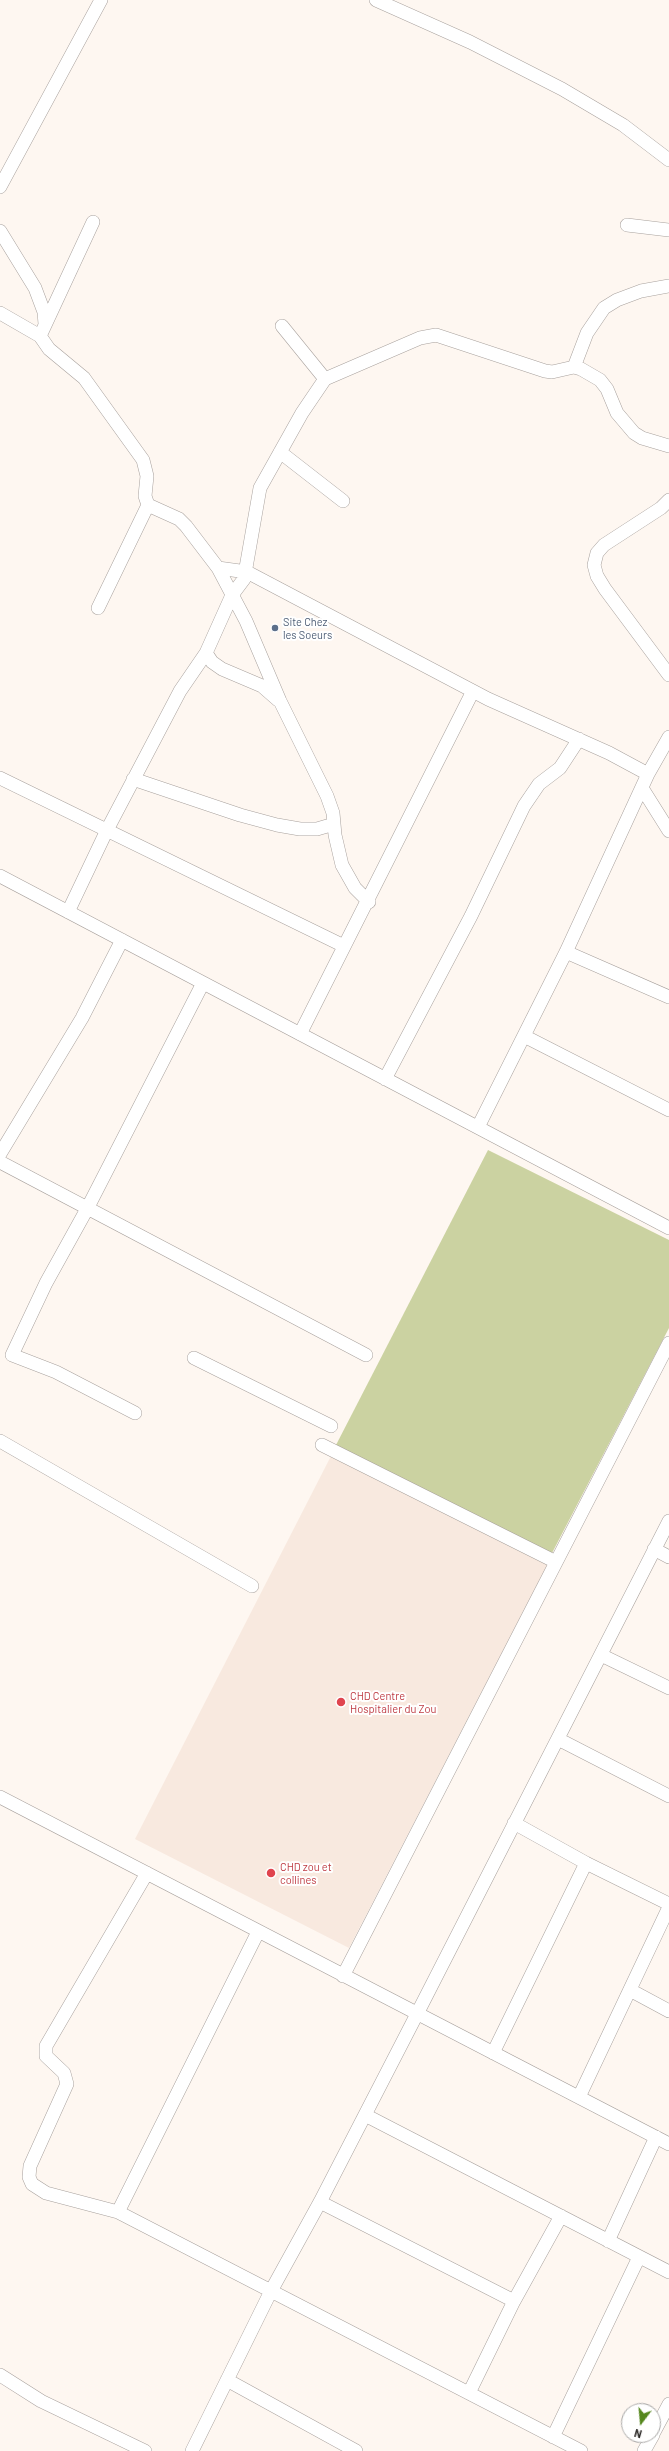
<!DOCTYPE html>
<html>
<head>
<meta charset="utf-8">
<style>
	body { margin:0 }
	#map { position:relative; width:669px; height:2451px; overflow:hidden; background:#fef7f1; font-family:Barlow,sans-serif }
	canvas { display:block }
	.north { position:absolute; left:621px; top:2403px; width:40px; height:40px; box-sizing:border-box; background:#fff; border:1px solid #a9a8a7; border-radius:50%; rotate:196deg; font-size:11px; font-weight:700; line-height:16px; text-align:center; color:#292624 }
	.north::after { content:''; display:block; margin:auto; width:14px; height:18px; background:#55871d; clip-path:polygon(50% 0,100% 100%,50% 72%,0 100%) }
</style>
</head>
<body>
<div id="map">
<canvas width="669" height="2451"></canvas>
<div class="north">N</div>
</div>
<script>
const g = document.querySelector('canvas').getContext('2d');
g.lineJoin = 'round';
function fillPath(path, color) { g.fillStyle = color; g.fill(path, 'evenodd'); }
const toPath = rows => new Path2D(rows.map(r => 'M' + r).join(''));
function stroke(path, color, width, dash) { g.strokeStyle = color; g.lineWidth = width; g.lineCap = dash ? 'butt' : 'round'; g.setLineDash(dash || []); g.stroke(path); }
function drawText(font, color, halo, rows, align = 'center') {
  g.font = font + ' Barlow,sans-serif'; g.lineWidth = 4; g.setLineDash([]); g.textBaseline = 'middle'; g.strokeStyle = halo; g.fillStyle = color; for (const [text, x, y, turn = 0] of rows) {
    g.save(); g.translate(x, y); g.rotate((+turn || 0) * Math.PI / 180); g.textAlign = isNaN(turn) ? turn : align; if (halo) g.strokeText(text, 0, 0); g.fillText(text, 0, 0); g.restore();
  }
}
const built = toPath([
	[331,1456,548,1564,349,1948,135,1839]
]);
const green = toPath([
	[488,1150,669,1240,669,1328,552,1553,336,1445]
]);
const minor = toPath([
	[376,0,470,42,562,89,623,125,669,160],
	[0,187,101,0],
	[627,225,669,230],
	[0,231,35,288,44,312,45,324],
	[0,313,40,336,49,349,84,378,143,460,147,476,145,496,148,505,179,519,186,526,218,568,246,621,280,701,327,796,333,813,335,835,342,865,355,888,369,902],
	[282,326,325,379],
	[40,336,93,222],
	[574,367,587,333,604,308,617,300,641,291,669,286],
	[280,452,343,501],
	[669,500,661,508,604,545,597,553,594,565,597,576,605,589,669,675],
	[218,568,247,572,488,699,609,753,648,774],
	[98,608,148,505],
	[206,653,212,662,222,669,262,686,278,700],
	[0,778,344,946],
	[133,779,240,815,277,825,300,829,317,829,334,824],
	[642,788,669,831],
	[0,876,669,1228],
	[68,912,107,830,180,691,206,653,232,595,244,579,260,488,302,413,325,379,420,338,436,335,545,371,552,372,574,367,581,369,600,380,607,389,617,413,634,433,642,438,669,446],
	[566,952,669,997],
	[300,1034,473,691],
	[524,1036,669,1110],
	[385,1079,471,916,524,806,539,784,560,768,579,739],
	[478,1127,566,952,648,774,669,737],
	[0,1154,82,1018,122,940],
	[0,1162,366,1355],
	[194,1358,331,1426],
	[135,1413,56,1372,12,1355,46,1283,87,1209,203,983],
	[0,1441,252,1586],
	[322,1445,556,1562],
	[654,1549,669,1557],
	[601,1655,669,1688],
	[558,1739,669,1796],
	[0,1797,669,2144],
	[514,1823,586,1863,669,1904],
	[147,1873,46,2046,46,2056,64,2073,67,2084,30,2166,29,2177,32,2184,46,2193,118,2212,581,2451],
	[343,1976,669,1343],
	[630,1990,669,2011],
	[493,2053,586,1863],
	[579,2097,669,1907],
	[365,2115,669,2272],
	[320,2202,514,2301],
	[118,2212,258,1932],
	[608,2241,656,2137],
	[0,2375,41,2401,145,2451],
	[227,2380,356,2451],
	[469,2393,514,2301,561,2216],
	[653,2434,669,2404],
	[553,2437,639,2257],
	[192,2451,271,2291,320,2202,417,2014,669,1521],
	[644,2451,653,2435]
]);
const markers = [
	[275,628,4,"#5c6f8a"],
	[341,1702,5,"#e0444e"],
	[271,1873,5,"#e0444e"]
];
const serviceNames = [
	["Site Chez",283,622],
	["les Soeurs",283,635]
];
const healthNames = [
	["CHD Centre",350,1696],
	["Hospitalier du Zou",350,1709],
	["CHD zou et",280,1867],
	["collines",280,1880]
];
fillPath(built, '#f8e9df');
fillPath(green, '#cbd2a1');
stroke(minor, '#a8a19d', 14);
stroke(minor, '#fff', 13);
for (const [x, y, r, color] of markers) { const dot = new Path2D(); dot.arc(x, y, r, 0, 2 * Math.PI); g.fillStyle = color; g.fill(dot); stroke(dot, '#fff', 1.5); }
drawText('11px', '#4e5e75', '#fff', serviceNames, 'left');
drawText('11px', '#be3a42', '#fff', healthNames, 'left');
</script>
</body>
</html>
